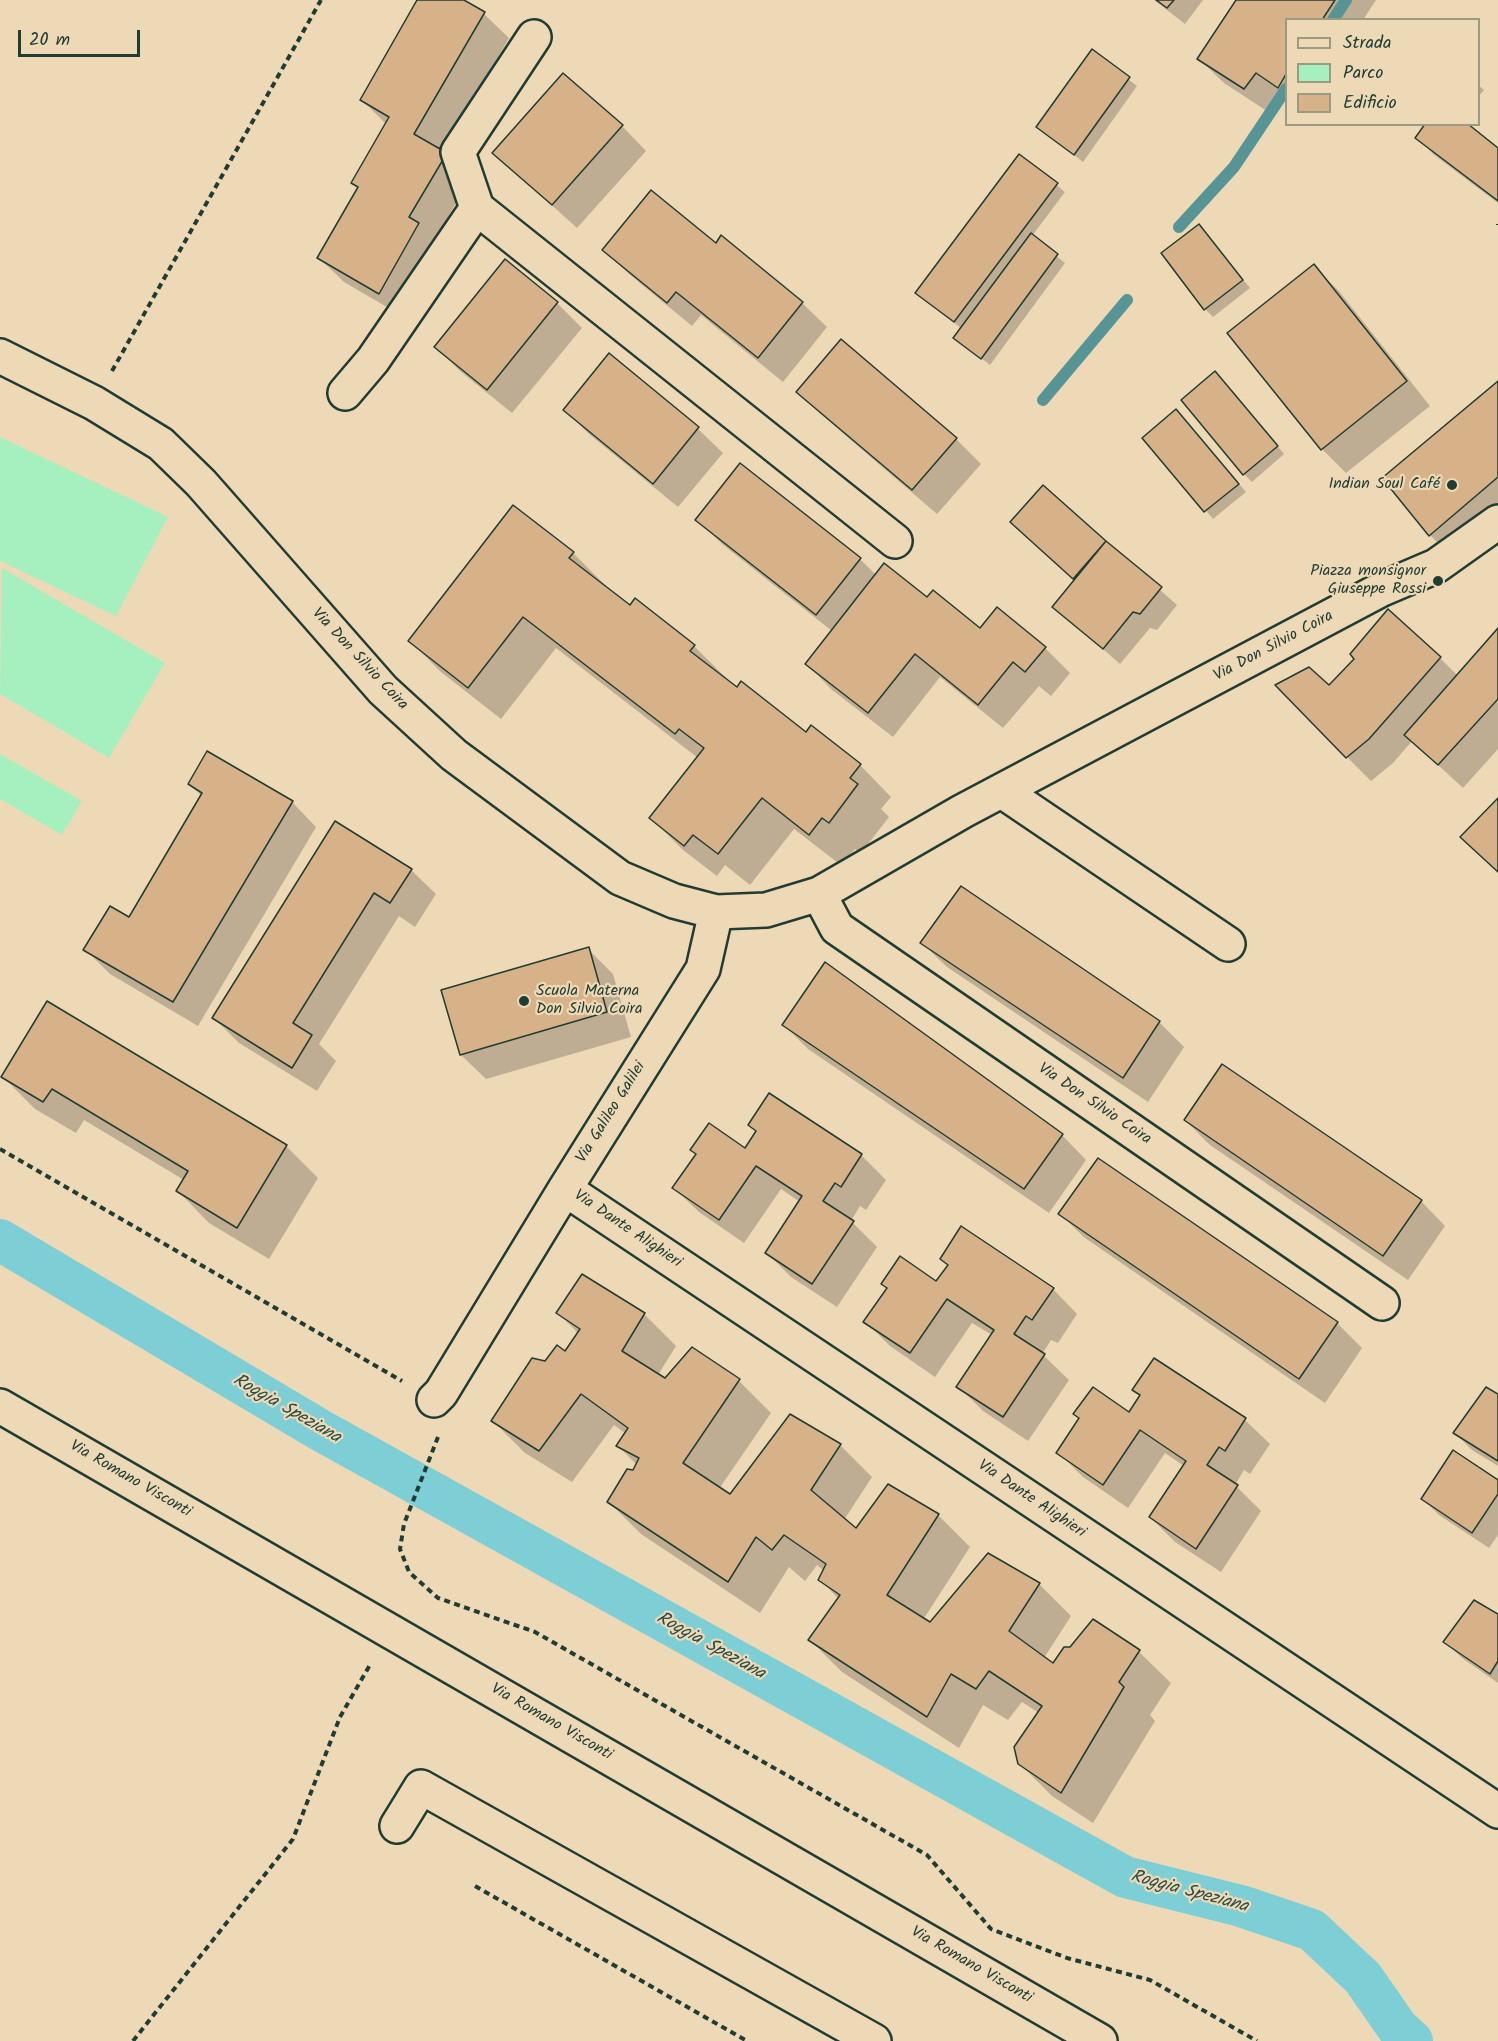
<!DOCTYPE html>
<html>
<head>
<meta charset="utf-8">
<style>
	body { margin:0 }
	#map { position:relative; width:1498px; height:2041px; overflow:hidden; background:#eed9b7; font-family:Kalam,sans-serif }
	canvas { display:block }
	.legend { position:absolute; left:1285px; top:18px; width:195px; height:108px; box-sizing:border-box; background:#eed9b7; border:2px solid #9b9b83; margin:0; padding:8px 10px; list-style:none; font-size:18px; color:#1f3d34 }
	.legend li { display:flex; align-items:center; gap:12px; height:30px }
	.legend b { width:30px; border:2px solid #9b9b83 }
	.scale { position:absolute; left:18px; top:30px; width:122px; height:27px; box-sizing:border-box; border:3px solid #1f3d34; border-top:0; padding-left:8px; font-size:18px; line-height:21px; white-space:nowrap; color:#1f3d34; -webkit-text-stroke:4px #eed9b7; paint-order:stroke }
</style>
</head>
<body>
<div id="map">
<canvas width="1498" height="2041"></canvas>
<ul class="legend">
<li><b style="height:8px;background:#eed9b7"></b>Strada</li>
<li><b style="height:16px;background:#a6f0bf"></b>Parco</li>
<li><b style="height:16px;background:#d7b288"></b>Edificio</li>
</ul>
<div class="scale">20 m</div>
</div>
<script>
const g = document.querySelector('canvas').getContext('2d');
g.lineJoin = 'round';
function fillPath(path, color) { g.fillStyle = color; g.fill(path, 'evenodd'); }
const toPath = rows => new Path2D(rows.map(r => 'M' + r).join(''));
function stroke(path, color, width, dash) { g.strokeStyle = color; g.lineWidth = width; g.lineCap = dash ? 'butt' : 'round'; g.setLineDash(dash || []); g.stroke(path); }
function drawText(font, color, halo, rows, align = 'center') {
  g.font = font + ' Kalam,sans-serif'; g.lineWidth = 4.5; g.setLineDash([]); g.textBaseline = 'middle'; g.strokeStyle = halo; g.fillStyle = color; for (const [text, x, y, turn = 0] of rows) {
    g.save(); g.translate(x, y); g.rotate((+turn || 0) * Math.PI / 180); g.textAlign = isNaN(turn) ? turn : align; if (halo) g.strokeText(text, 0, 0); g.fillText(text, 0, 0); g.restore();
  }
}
const green = toPath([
	[0,437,168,517,116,616,0,561],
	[2,568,165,663,109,758,0,694],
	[0,754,82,801,62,835,0,799]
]);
const shadow = toPath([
	[419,0,461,0,484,14,509,38,442,152,470,178,435,240,443,249,404,317,344,282,319,258,359,189,353,183,386,124,362,100],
	[1154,0,1203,0,1185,24],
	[1238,0,1376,0,1363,20,1286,20,1286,100,1281,96,1270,113,1224,83,1199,59],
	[1093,52,1137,86,1083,162,1038,127],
	[1478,85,1484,90,1478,97],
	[622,126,646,151,577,228,494,153],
	[1417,137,1498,150,1498,203,1433,154],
	[1020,156,1065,192,1032,236,1065,263,990,365,955,338,962,329,917,293],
	[1199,226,1250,288,1213,317,1205,309],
	[716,245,802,303,827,327,783,382,701,315,692,326,629,274,604,250],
	[505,261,557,303,582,328,512,413,460,371,436,347],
	[1313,266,1338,290,1430,406,1346,473,1322,449],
	[841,342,956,439,981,464,937,514,823,416,798,392],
	[609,355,698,429,723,453,678,507,589,434,565,410],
	[1223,381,1284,454,1252,482,1244,474],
	[1498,383,1498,522,1454,559,1430,535],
	[1176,411,1246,492,1213,519,1144,438],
	[1044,487,1177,605,1157,630,1150,628,1120,664,1054,606,1076,581,1029,538],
	[697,519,860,559,876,575,927,599,981,630,998,609,1045,648,1070,673,1051,696,1039,686,1003,728,940,677,893,737,831,689,807,664,832,631,722,544],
	[573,553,605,585,603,587,630,607,635,600,694,646,726,678,725,680,806,734,860,765,891,797,881,809,889,817,861,853,855,849,842,866,794,829,750,885,725,865,717,876,683,850,651,818,698,758,556,648,501,719,441,672,410,641],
	[1498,630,1498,749,1463,788,1412,741,1393,763,1371,781,1347,757,1329,687,1440,658,1458,676],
	[189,784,292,802,316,827,198,1026,110,974,85,949,130,919,202,796],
	[335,823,411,870,436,894,415,927,399,916,319,1044,336,1061,317,1091,239,1043,214,1018],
	[961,888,1159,1022,1184,1047,1148,1102,947,967,922,943],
	[588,949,613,974,631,1037,486,1079,461,1055,443,991],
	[47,1003,286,1146,318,1178,269,1259,209,1223,178,1191,184,1180,84,1120,76,1133,35,1109,3,1077],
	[784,1025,1062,1135,1086,1160,1049,1213,808,1049],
	[1185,1120,1421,1201,1445,1226,1408,1280,1210,1145],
	[750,1125,861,1155,886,1180,866,1210,860,1206,851,1221,877,1247,837,1307,791,1277,767,1253,800,1202,781,1189,744,1243,699,1212,674,1188,697,1155,692,1150,746,1150,757,1132],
	[1098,1160,1337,1323,1362,1348,1325,1403,1085,1238,1060,1214],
	[941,1259,1053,1289,1077,1314,1058,1343,1051,1340,1042,1354,1069,1380,1028,1441,983,1411,958,1386,992,1335,972,1323,935,1377,890,1346,865,1321,937,1283,949,1266],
	[582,1276,644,1314,676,1346,658,1375,665,1380,739,1381,771,1413,719,1489,731,1496,840,1445,872,1477,844,1520,856,1530,938,1515,970,1547,923,1620,930,1624,1039,1584,1071,1616,1044,1658,1053,1665,1093,1621,1139,1652,1171,1683,1150,1715,1155,1721,1093,1823,1052,1796,1019,1763,1039,1713,1022,1702,1008,1720,983,1705,959,1748,842,1672,810,1640,839,1599,820,1580,824,1571,817,1565,805,1581,789,1567,760,1613,641,1534,609,1502,637,1465,618,1446,626,1434,614,1425,572,1482,525,1453,493,1421,545,1362,565,1353,579,1334,558,1313],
	[1154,1360,1245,1420,1270,1444,1250,1474,1244,1470,1235,1485,1261,1511,1221,1572,1175,1542,1150,1517,1184,1466,1165,1453,1128,1508,1083,1477,1058,1452,1130,1414,1141,1397,1134,1390],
	[1498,1396,1498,1466,1472,1450,1455,1433],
	[1498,1482,1498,1535,1489,1548,1439,1515,1423,1499],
	[1498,1615,1498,1683,1462,1658,1445,1642]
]);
const stream = toPath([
	[1333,20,1346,0],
	[1179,227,1234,167,1286,89],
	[1043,400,1127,300]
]);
const canal = toPath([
	[0,1240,320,1430,1125,1877,1241,1906,1312,1930,1363,1978,1397,2027,1412,2041]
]);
const building = toPath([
	[417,0,464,0,485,12,414,134,447,153,409,217,419,223,379,294,317,258,358,187,351,183,389,117,360,100,417,0],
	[1156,0,1174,0,1167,8,1156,0],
	[1236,0,1335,0,1322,20,1286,20,1286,74,1278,88,1256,73,1244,89,1197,59,1236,0],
	[1092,49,1130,77,1074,155,1036,127,1092,49],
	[563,73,623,125,552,205,492,153,563,73],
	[1425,124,1468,124,1498,148,1498,201,1415,138,1425,124],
	[1019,154,1058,183,954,322,915,293,1019,154],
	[651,190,716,243,721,235,803,302,758,358,676,292,667,303,602,250,651,190],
	[1199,224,1243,280,1204,310,1161,253,1199,224],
	[1031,233,1058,254,981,359,953,338,1031,233],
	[505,259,558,302,487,390,434,347,505,259],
	[1314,264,1407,381,1321,450,1227,333,1314,264],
	[841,339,957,438,912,490,796,392,841,339],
	[609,353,699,427,653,484,563,410,609,353],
	[1215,371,1278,446,1243,475,1181,400,1215,371],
	[1498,381,1498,477,1429,536,1382,478,1498,381],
	[1176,409,1239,484,1204,512,1142,438,1176,409],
	[740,463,861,558,816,615,695,520,740,463],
	[1043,485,1106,541,1073,579,1010,522,1043,485],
	[513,505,574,552,569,558,630,605,635,598,695,645,690,651,737,687,741,681,806,732,811,725,861,764,850,778,858,784,829,823,822,818,809,835,762,798,718,854,693,835,684,846,649,818,704,748,679,729,675,734,523,617,468,688,408,641,513,505],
	[1106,541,1162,587,1140,614,1133,612,1103,649,1052,607,1106,541],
	[884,563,927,597,933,590,980,628,997,607,1046,647,1025,672,1013,662,978,705,915,654,868,713,805,664,884,563],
	[1388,609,1441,657,1369,739,1346,758,1275,685,1309,667,1329,685,1354,659,1350,654,1388,609],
	[1498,628,1498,699,1438,765,1404,735,1498,628],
	[207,751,293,801,173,1002,83,950,110,906,129,917,202,793,188,784,207,751],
	[1498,798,1498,872,1460,837,1498,798],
	[335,821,412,869,390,903,374,893,293,1023,312,1035,292,1068,212,1018,335,821],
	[961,886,1160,1021,1123,1078,920,943,961,886],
	[589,947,607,1012,460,1055,441,990,589,947],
	[825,962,1063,1134,1024,1189,782,1025,825,962],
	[47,1001,287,1145,237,1228,176,1191,188,1171,52,1089,43,1102,1,1077,47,1001],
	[1222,1064,1422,1200,1383,1256,1184,1120,1222,1064],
	[769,1093,862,1154,841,1187,835,1183,823,1201,854,1221,812,1284,765,1253,802,1196,756,1166,719,1220,672,1188,696,1154,690,1150,709,1123,745,1148,756,1131,748,1125,769,1093],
	[1098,1158,1338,1322,1299,1379,1058,1214,1098,1158],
	[961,1226,1054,1288,1032,1320,1026,1316,1014,1334,1045,1354,1003,1417,956,1387,994,1330,947,1299,910,1353,863,1322,887,1288,881,1284,900,1256,936,1281,948,1265,940,1259,961,1226],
	[582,1274,645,1313,622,1351,665,1378,692,1347,740,1379,683,1463,730,1494,790,1414,841,1444,811,1490,856,1528,888,1484,939,1514,887,1595,930,1622,988,1553,1040,1583,1009,1631,1053,1663,1064,1647,1070,1647,1093,1619,1140,1650,1119,1682,1124,1687,1061,1793,1018,1764,1014,1747,1042,1706,989,1671,976,1689,951,1674,927,1717,808,1640,840,1595,818,1580,826,1564,784,1535,772,1550,756,1537,728,1582,607,1502,627,1469,633,1470,639,1458,616,1446,628,1428,581,1394,539,1451,491,1421,532,1358,545,1361,557,1345,565,1351,580,1329,556,1313,582,1274],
	[1154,1358,1246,1418,1225,1451,1219,1447,1207,1465,1238,1485,1196,1549,1149,1517,1186,1461,1140,1430,1103,1485,1056,1453,1079,1418,1073,1414,1093,1387,1129,1412,1140,1395,1132,1390,1154,1358],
	[1486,1387,1498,1394,1498,1461,1453,1433,1486,1387],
	[1453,1450,1498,1480,1498,1494,1472,1533,1421,1499,1453,1450],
	[1474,1600,1498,1614,1498,1661,1490,1674,1443,1642,1474,1600]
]);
const path = toPath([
	[1498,224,1498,225],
	[112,371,321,0],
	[0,1149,402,1381],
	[438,1437,404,1524,400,1549,409,1572,438,1598,535,1632,927,1855,991,1929,1067,1958,1150,1980,1257,2041],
	[475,1886,747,2041],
	[133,2041,293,1839,340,1717,371,1663]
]);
const minor = toPath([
	[477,208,895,541],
	[0,356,94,403,161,444,201,483,383,690,454,755,620,878,674,901,716,912,766,910,819,894,963,811,1382,589,1436,566,1498,522],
	[345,393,373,360,477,208,458,152,534,37],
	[1002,791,1228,944],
	[819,894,837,928,1382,1303],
	[565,1189,1498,1811],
	[434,1400,441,1393,565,1189,703,969,716,912],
	[0,1406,1100,2041],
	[397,1826,421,1787,874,2041]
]);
const markers = [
	[1452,485,6,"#1f3d34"],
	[1438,581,6,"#1f3d34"],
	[524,1001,6,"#1f3d34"]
];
const poiNames = [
	["Indian Soul Café",1440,485],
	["Piazza monsignor",1426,572],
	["Giuseppe Rossi",1426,590],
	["Scuola Materna",536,992,"left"],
	["Don Silvio Coira",536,1010,"left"]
];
const streetNames = [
	["Via Don Silvio Coira",1274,647,-28],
	["Via Don Silvio Coira",359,660,47],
	["Via Don Silvio Coira",1094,1105,34],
	["Via Galileo Galilei",612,1113,-58],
	["Via Dante Alighieri",627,1230,34],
	["Via Romano Visconti",130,1480,30],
	["Via Dante Alighieri",1031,1500,34],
	["Via Romano Visconti",551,1723,30],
	["Via Romano Visconti",971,1966,30]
];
const waterNames = [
	["Roggia Speziana",286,1410,30],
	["Roggia Speziana",710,1647,29],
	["Roggia Speziana",1189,1893,15]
];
fillPath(green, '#a6f0bf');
fillPath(shadow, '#0003');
stroke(stream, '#579495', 12);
stroke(canal, '#7dced5', 42);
fillPath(building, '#d7b288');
stroke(building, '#1f3d34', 1.5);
stroke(minor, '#1f3d34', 38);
stroke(path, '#1f3d34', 4, [6, 4.5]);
stroke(minor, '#eed9b7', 33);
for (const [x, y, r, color] of markers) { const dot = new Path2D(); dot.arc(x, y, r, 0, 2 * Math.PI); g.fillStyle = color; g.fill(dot); stroke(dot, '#eed9b7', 2); }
drawText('16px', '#1f3d34', '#eed9b7', poiNames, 'right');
drawText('16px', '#1f3d34', '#eed9b7', streetNames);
drawText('italic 18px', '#284c44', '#eed9b7', waterNames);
</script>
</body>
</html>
